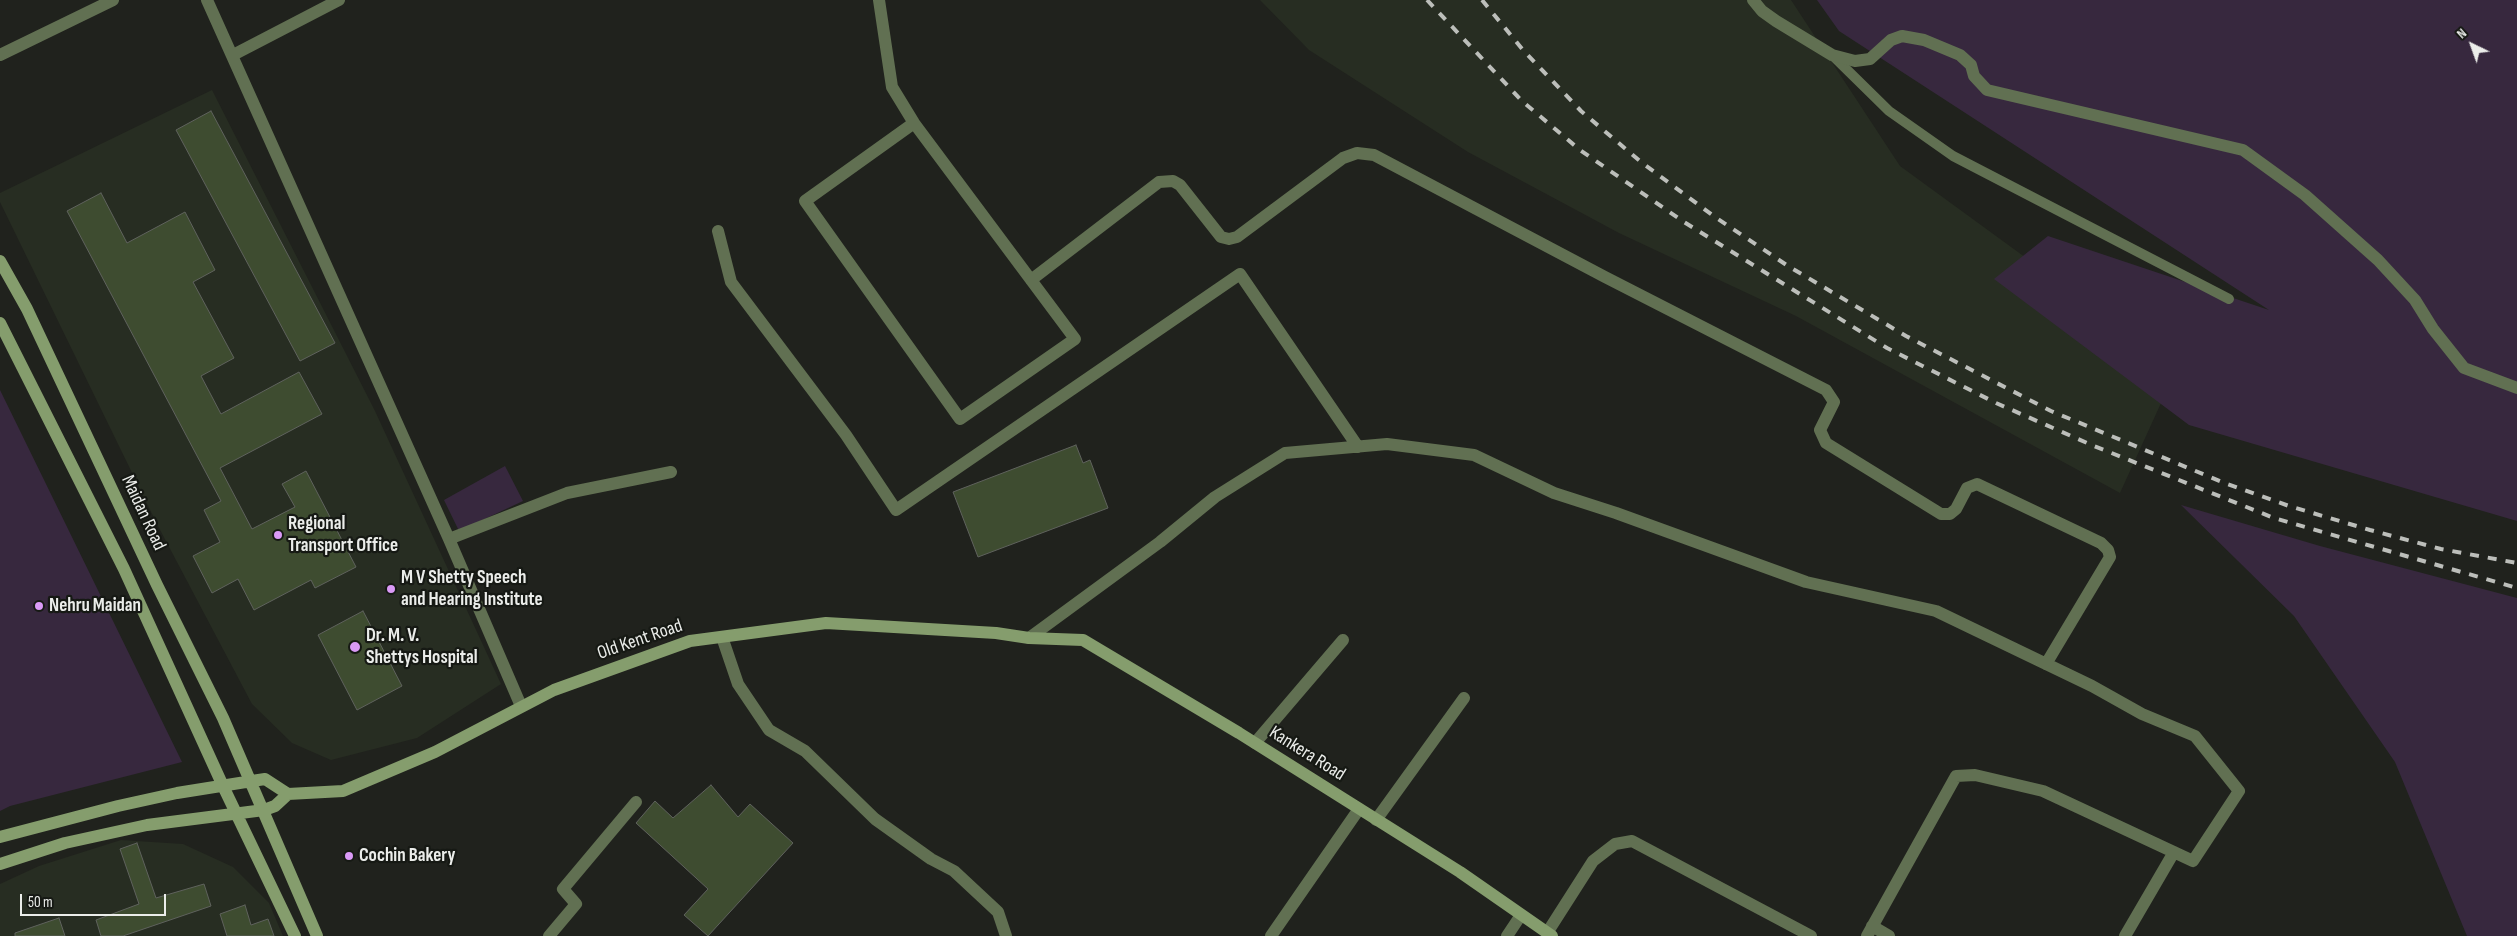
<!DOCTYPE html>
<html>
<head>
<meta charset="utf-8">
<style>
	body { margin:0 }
	#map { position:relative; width:2517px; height:936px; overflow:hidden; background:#20221d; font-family:"Sofia Sans Condensed",sans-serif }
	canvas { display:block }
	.north { position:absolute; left:2447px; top:20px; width:50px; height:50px; -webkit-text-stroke:4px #161914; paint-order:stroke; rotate:318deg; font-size:14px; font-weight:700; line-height:20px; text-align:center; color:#ebedea }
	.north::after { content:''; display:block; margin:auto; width:18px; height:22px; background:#ebedea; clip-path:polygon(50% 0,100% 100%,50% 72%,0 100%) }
	.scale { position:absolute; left:20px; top:894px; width:146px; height:22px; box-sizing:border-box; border:2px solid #ebedea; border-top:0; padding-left:6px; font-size:15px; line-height:18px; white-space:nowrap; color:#ebedea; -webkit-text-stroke:4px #161914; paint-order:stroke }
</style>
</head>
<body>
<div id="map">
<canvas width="2517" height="936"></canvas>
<div class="north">N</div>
<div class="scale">50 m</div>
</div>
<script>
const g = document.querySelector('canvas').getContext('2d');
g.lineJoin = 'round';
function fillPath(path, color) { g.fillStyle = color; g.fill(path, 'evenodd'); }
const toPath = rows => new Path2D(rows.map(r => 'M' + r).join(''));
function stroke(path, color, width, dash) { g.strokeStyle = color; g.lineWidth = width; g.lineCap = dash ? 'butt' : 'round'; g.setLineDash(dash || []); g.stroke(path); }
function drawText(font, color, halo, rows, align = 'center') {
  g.font = font + ' "Sofia Sans Condensed",sans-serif'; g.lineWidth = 4.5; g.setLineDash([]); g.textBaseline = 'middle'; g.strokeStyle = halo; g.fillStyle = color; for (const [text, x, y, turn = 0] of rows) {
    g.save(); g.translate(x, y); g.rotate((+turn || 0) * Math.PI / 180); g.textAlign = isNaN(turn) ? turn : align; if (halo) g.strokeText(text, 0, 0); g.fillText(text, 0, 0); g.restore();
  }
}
const built = toPath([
	[1260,0,1791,0,1900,166,2177,368,2120,493,1796,316,1619,233,1468,152,1309,50],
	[212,90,375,411,501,684,417,738,331,760,292,743,252,704,158,526,0,202,0,193],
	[121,840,183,844,233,867,269,903,283,936,0,936,0,884,39,866]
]);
const green = toPath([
	[1817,0,2517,0,2517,521,2189,425,1994,279,2048,236,2269,310,1839,31],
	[0,390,182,762,10,806,0,811],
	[505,466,523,501,459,531,444,500],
	[2181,505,2320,546,2517,598,2517,936,2467,936,2395,762,2294,616]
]);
const building = toPath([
	[211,111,335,343,300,361,176,130,211,111],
	[101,193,127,243,185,212,215,270,193,282,234,358,201,376,221,414,299,372,322,414,220,468,252,529,295,507,282,484,306,471,356,567,315,588,311,580,254,610,238,579,212,593,193,556,220,542,204,510,221,501,67,211,101,193],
	[1076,445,1083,463,1090,460,1108,508,978,557,953,492,1076,445],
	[363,611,402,686,357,710,318,635,363,611],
	[711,785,738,817,750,804,793,843,708,936,684,915,708,889,636,823,655,801,673,818,711,785],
	[137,843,156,898,204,884,211,906,123,936,101,936,96,920,139,904,120,849,137,843],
	[245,905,251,925,268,919,274,936,227,936,220,914,245,905],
	[59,918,65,936,15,936,15,933,59,918]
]);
const lane = toPath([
	[1833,56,1889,111,1953,156,2229,299]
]);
const street = toPath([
	[207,0,449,539,521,706],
	[879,0,892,87,914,123,1075,339,960,419,805,201,914,123],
	[1753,0,1762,11,1776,21,1832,55,1855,61,1870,59,1891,40,1902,36,1924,40,1960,55,1971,65,1974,76,1987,90,2243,150,2305,195,2378,260,2415,300,2433,329,2464,368,2517,388],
	[0,55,113,0],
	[233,55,339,0],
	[718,231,731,282,846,435,896,510,1240,274,1358,447],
	[1031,280,1159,182,1173,181,1180,185,1221,237,1229,239,1237,237,1343,158,1357,153,1374,155,1605,277,1826,390,1834,402,1820,430,1826,443,1941,514,1950,514,1956,509,1967,488,1977,484,2101,543,2108,550,2110,557,2046,664],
	[449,539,567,493,671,472],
	[722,637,738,684,769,730,805,751,875,819,931,859,954,871,998,912,1006,936],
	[1029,638,1160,542,1215,497,1285,453,1387,444,1474,455,1554,493,1616,513,1806,582,1936,611,2092,686,2142,714,2195,736,2239,791,2193,861,2043,791,1975,775,1956,776,1867,936],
	[1255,743,1343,640],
	[1376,820,1464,698],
	[1872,926,1889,936],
	[1547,933,1593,861,1615,844,1632,841,1811,936],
	[549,936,576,904,563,889,636,802],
	[1271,936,1359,809],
	[1507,936,1521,915],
	[2125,936,2174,852]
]);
const secondary = toPath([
	[0,261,27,309,157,585,223,718,317,936],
	[0,323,124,569,223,786,295,936],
	[288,794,343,791,435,752,554,690,690,641,826,623,996,633,1029,638,1083,640,1239,733,1460,872,1552,936],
	[0,837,118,806,177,793,252,781,265,779,288,794],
	[0,864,65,843,147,825,264,810,275,806,288,794]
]);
const rail = toPath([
	[1427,0,1522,101,1580,150,1684,222,1887,348,1996,403,2094,446,2274,518,2517,588],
	[1482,0,1523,50,1581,111,1641,162,1715,217,1788,266,1906,336,2051,411,2222,482,2289,506,2370,530,2441,549,2517,563]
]);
const markers = [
	[278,535,5,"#da9af6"],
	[391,589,5,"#da9af6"],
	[39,606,5,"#da9af6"],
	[355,647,6,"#da9af6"],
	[349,856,5,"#da9af6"]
];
const streetNames = [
	["Maidan Road",143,513,65],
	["Old Kent Road",640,640,-19],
	["Kankera Road",1307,754,32]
];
const poiNames = [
	["Regional",288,524],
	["Transport Office",288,546],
	["M V Shetty Speech",401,578],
	["and Hearing Institute",401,600],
	["Nehru Maidan",49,606],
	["Dr. M. V.",366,636],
	["Shettys Hospital",366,658],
	["Cochin Bakery",359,856]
];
fillPath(built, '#272d22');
fillPath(green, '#37283e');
fillPath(building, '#3e4c30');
stroke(building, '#5f625d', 1);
stroke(lane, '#617052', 10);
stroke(street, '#617052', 12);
stroke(secondary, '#859d6d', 12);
stroke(rail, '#bcbeba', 4, [9, 9]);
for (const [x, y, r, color] of markers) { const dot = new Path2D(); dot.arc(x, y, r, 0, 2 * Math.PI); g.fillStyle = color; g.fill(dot); stroke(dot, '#161914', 2); }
drawText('19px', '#ebedea', '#161914', streetNames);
drawText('bold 19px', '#ebedea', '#161914', poiNames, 'left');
</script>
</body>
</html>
